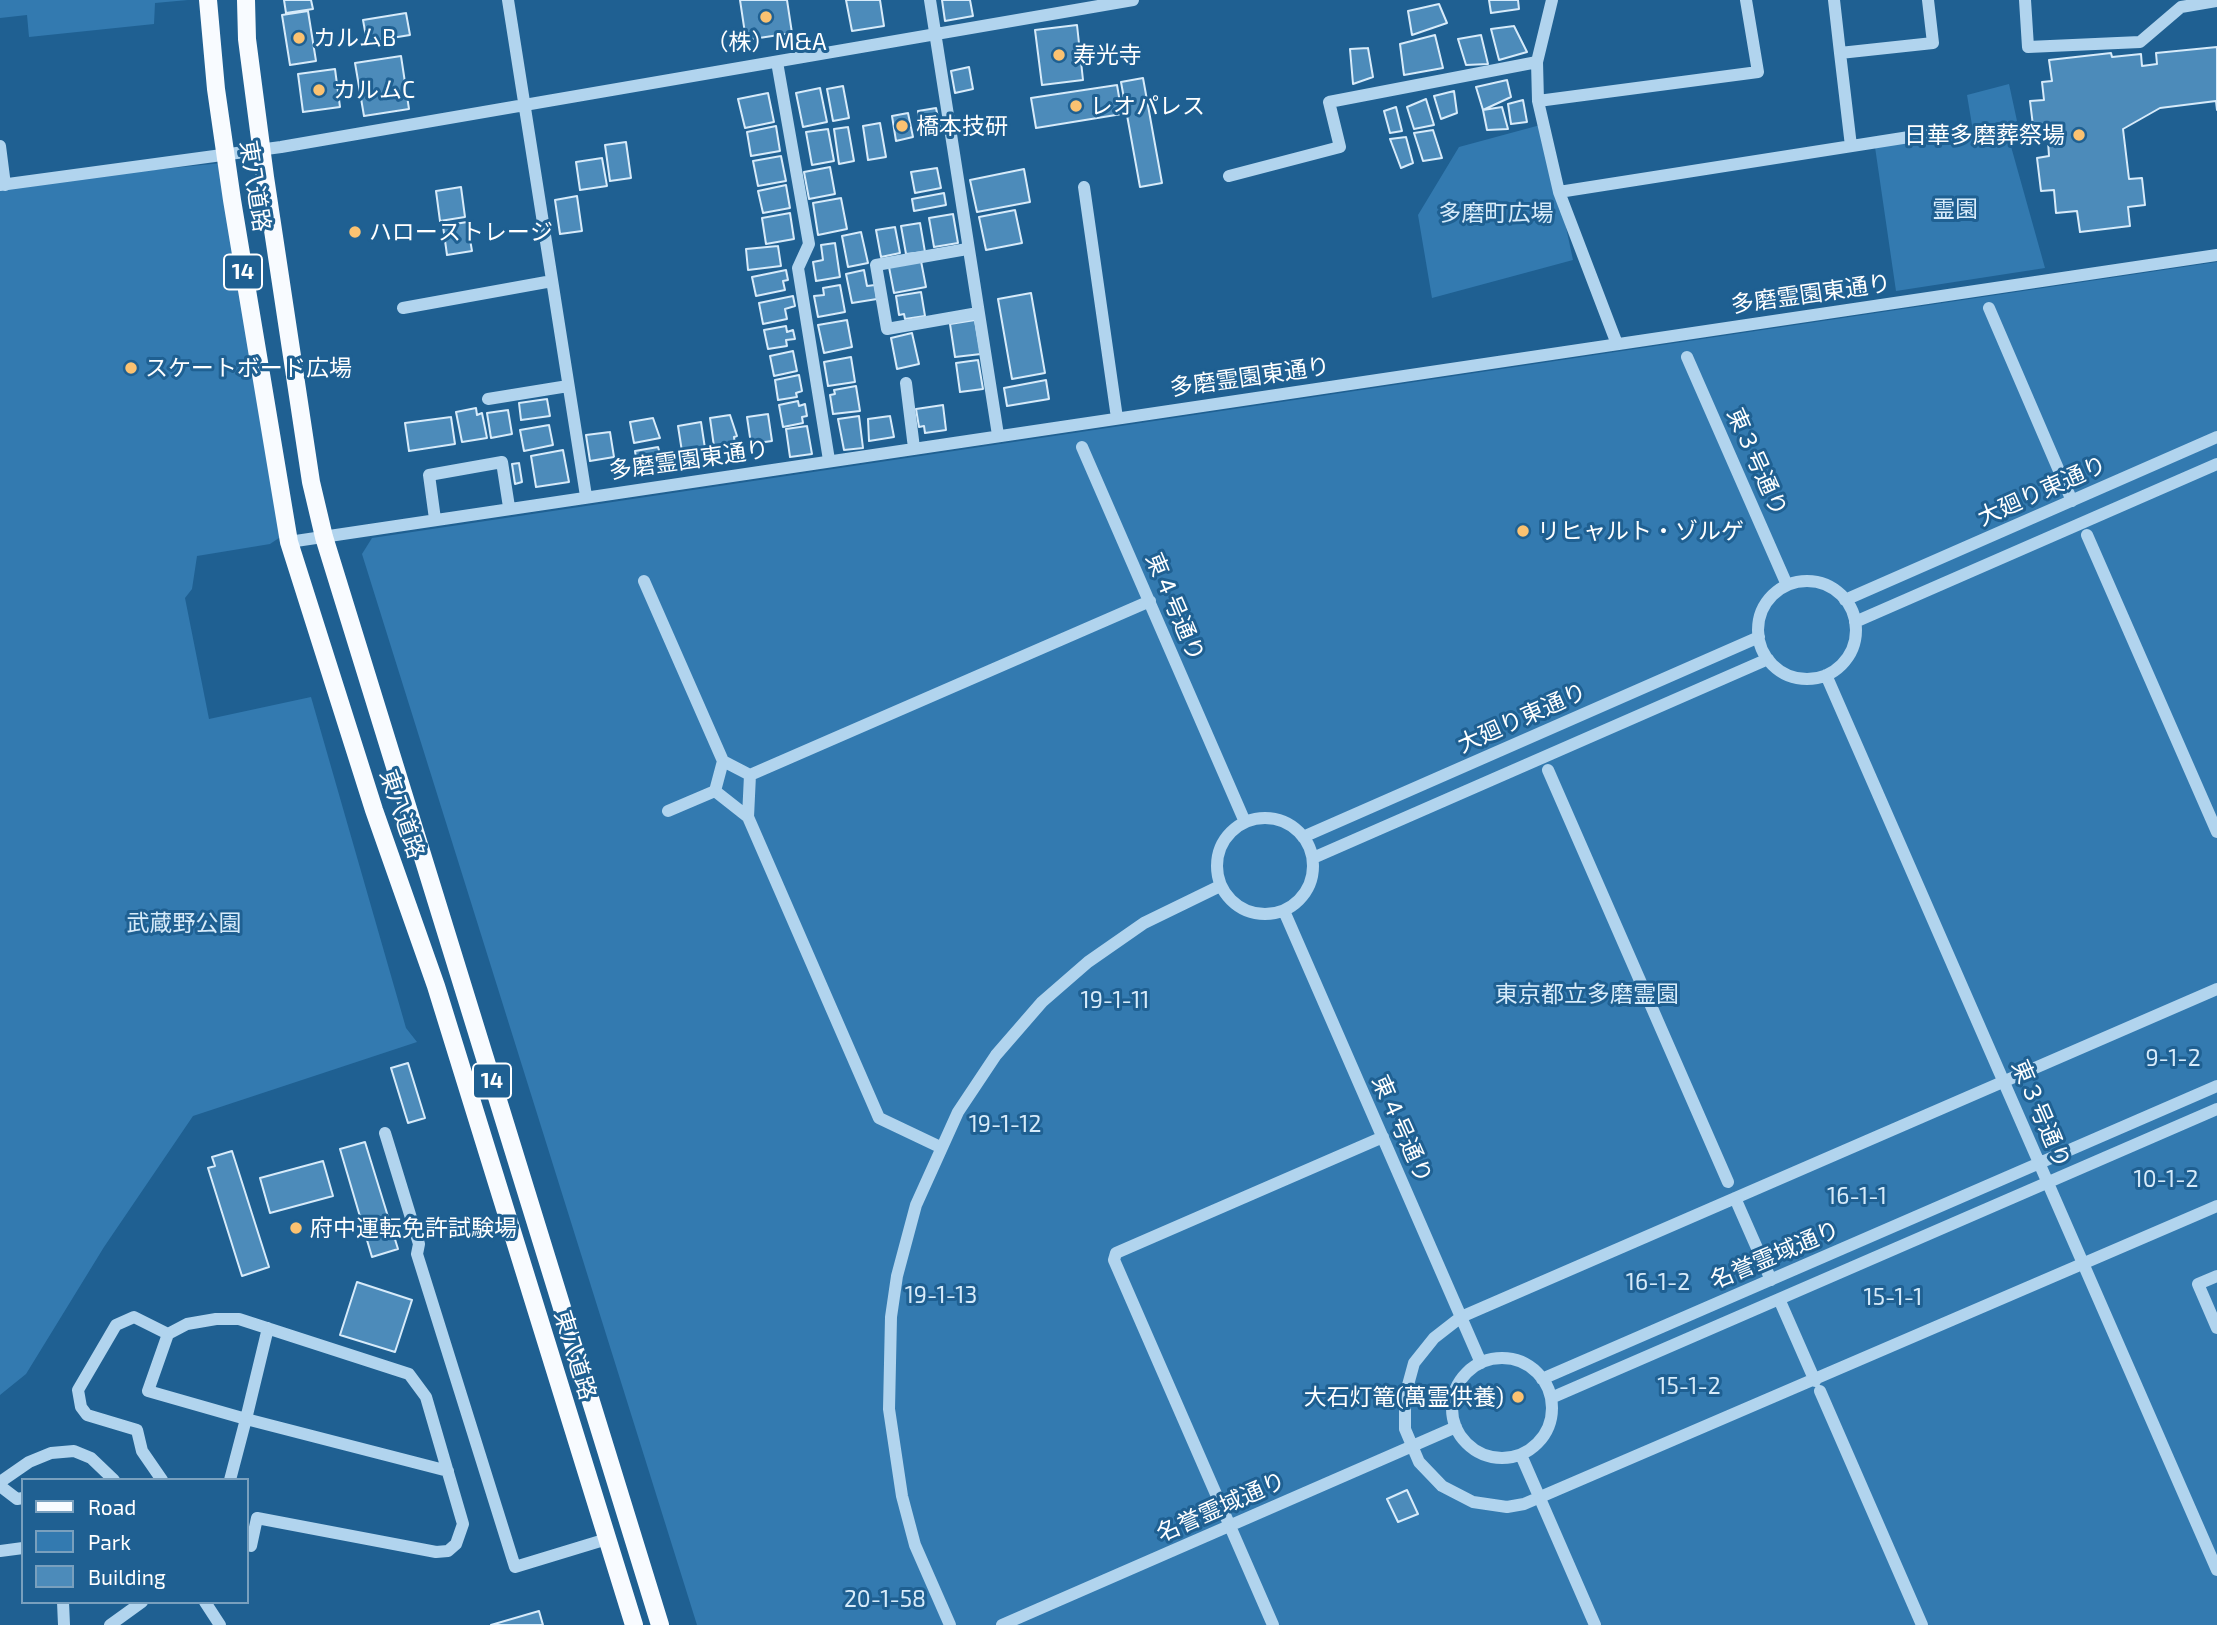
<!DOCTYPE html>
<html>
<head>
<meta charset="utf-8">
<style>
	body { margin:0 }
	#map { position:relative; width:2217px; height:1625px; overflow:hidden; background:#1f6092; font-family:"Exo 2",sans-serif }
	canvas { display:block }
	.legend { position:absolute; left:21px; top:1478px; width:228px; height:126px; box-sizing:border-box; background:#1f6092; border:2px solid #79a0be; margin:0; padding:9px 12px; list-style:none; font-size:21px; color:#fff }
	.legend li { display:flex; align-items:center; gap:14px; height:35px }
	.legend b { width:35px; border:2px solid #79a0be }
</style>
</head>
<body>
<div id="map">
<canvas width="2217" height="1625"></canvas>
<ul class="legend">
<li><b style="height:9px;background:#f8fbff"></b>Road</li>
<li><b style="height:19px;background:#337ab0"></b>Park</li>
<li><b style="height:19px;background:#4c8bba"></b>Building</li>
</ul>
</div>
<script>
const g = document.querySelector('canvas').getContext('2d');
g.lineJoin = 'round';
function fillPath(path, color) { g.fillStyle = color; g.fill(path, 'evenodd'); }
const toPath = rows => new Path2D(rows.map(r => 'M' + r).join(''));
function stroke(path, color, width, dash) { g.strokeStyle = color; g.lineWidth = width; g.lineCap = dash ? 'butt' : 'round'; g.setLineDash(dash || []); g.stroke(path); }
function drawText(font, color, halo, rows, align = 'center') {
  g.font = font + ' "Exo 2","Noto Sans JP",sans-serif'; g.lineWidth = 6; g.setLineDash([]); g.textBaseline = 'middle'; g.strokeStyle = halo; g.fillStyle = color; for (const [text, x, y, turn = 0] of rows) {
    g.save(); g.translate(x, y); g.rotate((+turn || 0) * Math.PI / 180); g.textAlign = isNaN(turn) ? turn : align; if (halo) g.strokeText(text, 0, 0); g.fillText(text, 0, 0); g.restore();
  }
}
const green = toPath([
	[0,0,188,0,155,3,154,24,29,37,27,15,0,18],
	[2009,84,2017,121,2005,125,2045,268,1896,291,1875,147,1973,131,1967,95],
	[1544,124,1573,260,1432,298,1418,215,1459,147],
	[0,146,5,185,222,163,282,536,270,544,197,556,192,589,185,598,209,719,311,697,406,1028,417,1042,193,1116,104,1247,26,1374,0,1395],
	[2217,262,2217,1625,697,1625,362,554,372,538]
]);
const building = toPath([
	[284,0,311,0,313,9,286,13,284,0],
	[740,0,787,0,792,33,746,40,740,0],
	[846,0,880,0,884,26,852,31,846,0],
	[942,0,970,0,973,16,945,21,942,0],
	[1489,0,1518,0,1519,9,1491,13,1489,0],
	[1439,4,1447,23,1412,35,1408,11,1439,4],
	[308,11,316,61,290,65,282,15,308,11],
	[406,13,410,35,367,42,363,20,406,13],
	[1077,25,1083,80,1042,85,1035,30,1077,25],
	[1514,26,1527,52,1499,60,1491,29,1514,26],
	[1435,35,1443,68,1404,75,1400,44,1435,35],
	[1481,35,1488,64,1466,65,1458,39,1481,35],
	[2217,47,2217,110,2216,101,2160,108,2123,129,2129,179,2142,178,2145,205,2128,207,2130,226,2080,232,2077,211,2056,213,2054,190,2041,191,2037,158,2049,156,2048,141,2035,142,2030,101,2044,100,2042,82,2052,81,2049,60,2111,53,2112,57,2141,54,2142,66,2157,64,2156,53,2217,47],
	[1368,48,1373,77,1353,84,1350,49,1368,48],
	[401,56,409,109,364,116,355,63,401,56],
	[969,67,973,89,955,93,951,71,969,67],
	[335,69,340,107,303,112,298,74,335,69],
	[1143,78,1162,183,1140,187,1121,82,1143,78],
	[1507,80,1511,97,1483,110,1476,87,1507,80],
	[1117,85,1122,114,1036,128,1031,98,1117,85],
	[843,86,849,118,833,121,827,89,843,86],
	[820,88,827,122,803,127,796,93,820,88],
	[1454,91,1457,113,1441,119,1434,96,1454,91],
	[768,93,774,122,745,128,738,99,768,93],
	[1426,99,1434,125,1414,129,1407,107,1426,99],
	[1523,100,1527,122,1511,124,1508,104,1523,100],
	[1396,107,1402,131,1390,133,1384,111,1396,107],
	[1502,107,1508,129,1487,130,1483,110,1502,107],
	[936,108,941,131,922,135,918,111,936,108],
	[908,113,913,137,896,141,892,116,908,113],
	[880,123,886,157,868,160,863,126,880,123],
	[776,126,780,151,751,156,747,132,776,126],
	[848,127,854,161,839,164,834,129,848,127],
	[828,129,834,161,812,165,806,132,828,129],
	[1433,130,1442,158,1423,161,1414,133,1433,130],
	[1406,137,1413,163,1401,168,1390,139,1406,137],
	[626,142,631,178,610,181,605,145,626,142],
	[781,156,786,181,758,186,753,161,781,156],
	[602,158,607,186,580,190,576,162,602,158],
	[830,167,835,194,809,199,804,172,830,167],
	[937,168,941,188,915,193,911,172,937,168],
	[1024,169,1030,202,977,212,970,180,1024,169],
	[786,185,790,208,763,213,758,191,786,185],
	[461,187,465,217,440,221,436,191,461,187],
	[944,193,946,205,914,211,912,199,944,193],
	[577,196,582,231,560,234,555,200,577,196],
	[841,198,847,229,818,235,813,203,841,198],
	[1015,210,1022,243,986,250,979,217,1015,210],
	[790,213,794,239,766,244,762,218,790,213],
	[953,214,958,243,934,247,929,218,953,214],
	[467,222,472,251,447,255,443,226,467,222],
	[920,223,925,252,906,254,901,226,920,223],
	[895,227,900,253,881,257,876,230,895,227],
	[861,232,868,263,848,267,842,236,861,232],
	[835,243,840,277,816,281,813,262,823,260,821,245,835,243],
	[778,246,781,266,748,270,746,249,778,246],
	[921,261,926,287,894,293,889,267,921,261],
	[786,270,788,280,783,281,785,290,756,296,752,277,786,270],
	[864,270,867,286,875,285,877,299,852,303,846,274,864,270],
	[840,285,845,312,818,317,814,296,824,295,823,288,840,285],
	[921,292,925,316,905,319,904,314,899,315,896,296,921,292],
	[1031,293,1045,373,1012,379,998,299,1031,293],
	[793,296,795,306,785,309,787,319,763,324,759,303,793,296],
	[847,320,852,347,824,353,818,325,847,320],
	[975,320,981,354,955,357,950,324,975,320],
	[786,326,787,332,793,330,795,339,786,340,787,346,768,349,764,330,786,326],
	[912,333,919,364,897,369,891,338,912,333],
	[793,351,797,371,774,376,770,356,793,351],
	[851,357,855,382,828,386,824,362,851,357],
	[978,360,983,389,960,392,956,363,978,360],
	[799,375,802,391,796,393,797,397,778,400,775,380,799,375],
	[1046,380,1049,399,1007,406,1004,388,1046,380],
	[856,386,860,411,833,414,830,395,835,394,834,390,856,386],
	[547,399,550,416,521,420,519,403,547,399],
	[798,401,799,406,805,404,807,416,802,417,803,423,783,427,779,405,798,401],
	[943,405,946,430,925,433,924,426,919,427,916,409,943,405],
	[476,408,477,415,482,413,487,438,462,442,456,412,476,408],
	[508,410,512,434,491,438,487,413,508,410],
	[768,414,772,441,751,444,747,417,768,414],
	[730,415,737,436,734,437,736,451,715,454,710,418,730,415],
	[859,416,863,448,844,450,838,419,859,416],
	[890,416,894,437,869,441,868,419,890,416],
	[451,417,455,444,409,451,405,423,451,417],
	[653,418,660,438,634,443,630,422,653,418],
	[701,422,706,455,683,458,678,426,701,422],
	[549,425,553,445,524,451,520,430,549,425],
	[807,426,812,454,790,457,786,429,807,426],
	[610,432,614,457,590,461,586,435,610,432],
	[658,447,664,467,638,471,635,451,658,447],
	[563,450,569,482,536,487,531,456,563,450],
	[519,463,522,482,515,484,512,464,519,463],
	[408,1063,425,1118,408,1123,391,1068,408,1063],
	[365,1142,398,1249,372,1257,340,1149,365,1142],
	[232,1151,269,1267,242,1276,208,1168,215,1166,212,1157,232,1151],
	[323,1161,333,1196,270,1213,260,1178,323,1161],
	[357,1282,412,1300,395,1352,340,1335,357,1282],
	[1407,1490,1418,1514,1398,1522,1387,1499,1407,1490],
	[539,1611,543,1625,491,1625,539,1611]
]);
const minor = toPath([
	[508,0,586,496],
	[930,0,998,435],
	[1552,0,1537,62,1538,101,1559,192,1617,344],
	[1834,0,1840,53],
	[2025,0,2028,47,2140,42,2181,7,2217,1],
	[777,62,809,244,798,268,829,460],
	[1538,101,1758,72,1746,0],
	[0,146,5,185],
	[1851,146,1840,53,1933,43,1928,0],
	[1229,176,1340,147,1329,102,1537,62],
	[0,185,281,147,1133,0],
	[1084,187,1117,418],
	[1559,192,1941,132],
	[967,249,876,265,887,329,978,313],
	[403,308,552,281],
	[1989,308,2072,501],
	[1687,357,1787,585],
	[906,383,914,448],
	[488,399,568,386],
	[1082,447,1245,822],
	[435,519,429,475,502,462,509,507],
	[2087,535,2217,832],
	[289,542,2217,255],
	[644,581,723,761,750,775,748,817,715,791,723,761],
	'1758 630a49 49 0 1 1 98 0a49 49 0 1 1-98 0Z',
	[1845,600,2217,437],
	[1855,622,2217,464],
	[1826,675,2217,1570],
	[1548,770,1728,1182],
	[750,775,1150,601],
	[668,811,715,791],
	[748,817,879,1118,940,1147],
	'1217 866a48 48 0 1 1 96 0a48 48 0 1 1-96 0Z',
	[1303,837,1759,637],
	[1313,858,1768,659],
	[1284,911,1481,1363],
	[2217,989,1461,1317,1434,1338,1414,1363,1405,1396,1405,1429,1419,1462,1442,1486,1473,1502,1507,1507,1524,1504,2217,1206],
	[385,1133,419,1244,417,1254,515,1567,607,1539],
	[1735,1198,1771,1280],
	[2217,1276,2198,1284,2217,1328],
	[1779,1299,1815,1381],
	[268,1328,246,1419,448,1471],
	'1452 1408a50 50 0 1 1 100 0a50 50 0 1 1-100 0Z',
	[1542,1379,2217,1086],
	[1820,1391,1922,1625],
	[1551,1398,2217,1109],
	[1521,1455,1595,1625],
	[162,1480,142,1451,137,1430,87,1415,81,1407,78,1390,116,1325,134,1317,168,1334],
	[230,1480,246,1419,148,1391,168,1334,187,1324,216,1319,239,1319,409,1374,426,1397,463,1524,456,1544,448,1551,436,1552,257,1518,251,1546,247,1545],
	[0,1482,29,1462,51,1453,74,1451,91,1458,114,1480],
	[0,1486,17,1499,23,1498],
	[0,1551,23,1548],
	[63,1602,64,1625],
	[205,1602,220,1625],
	[110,1625,142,1602],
	[950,1625,915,1545,902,1496,889,1409,891,1317,897,1276,916,1205,958,1112,996,1055,1042,1002,1088,962,1144,923,1220,886],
	[1002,1625,1456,1427],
	[1273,1625,1114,1260,1116,1253,1383,1137]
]);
const major = toPath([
	[208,0,216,89,232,200,289,542,374,810,436,986,634,1625],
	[246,0,247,39,265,177,311,482,324,537,660,1625]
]);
const markers = [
	[766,17,7,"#fbc271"],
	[299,38,7,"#fbc271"],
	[1059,55,7,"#fbc271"],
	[319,90,7,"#fbc271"],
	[1076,106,7,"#fbc271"],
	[902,126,7,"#fbc271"],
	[2079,135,7,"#fbc271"],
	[355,232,7,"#fbc271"],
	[131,368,7,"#fbc271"],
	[1523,531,7,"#fbc271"],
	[296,1228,7,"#fbc271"],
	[1518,1397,7,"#fbc271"]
];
const shields = [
	[243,272,38],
	[492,1081,38]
];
const shieldNames = [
	["14",243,272],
	["14",492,1081]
];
const poiNames = [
	["カルムB",313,38],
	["（株）M&A",766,42,"center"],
	["寿光寺",1073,55],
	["カルムC",333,90],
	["レオパレス",1090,106],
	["橋本技研",916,126],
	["日華多磨葬祭場",2065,135,"right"],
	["ハローストレージ",369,232],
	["スケートボード広場",145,368],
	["リヒャルト・ゾルゲ",1537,531],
	["府中運転免許試験場",310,1228],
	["大石灯篭(萬霊供養)",1504,1397,"right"]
];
const streetNames = [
	["東八道路",255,186,81],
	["多磨霊園東通り",1811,294,-8],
	["多磨霊園東通り",1250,377,-8],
	["多磨霊園東通り",689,460,-8],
	["東３号通り",1757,462,66],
	["大廻り東通り",2042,491,-24],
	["東４号通り",1175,607,67],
	["大廻り東通り",1522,718,-24],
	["東八道路",402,814,71],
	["東３号通り",2041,1114,67],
	["東４号通り",1402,1129,66],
	["名誉霊域通り",1775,1255,-23],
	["東八道路",575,1355,73],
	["名誉霊域通り",1221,1507,-24]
];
const parkNames = [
	["霊園",1955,209],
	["多磨町広場",1496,213],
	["武蔵野公園",184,923],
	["東京都立多磨霊園",1587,994],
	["19-1-11",1115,1000],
	["9-1-2",2173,1058],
	["19-1-12",1005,1124],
	["10-1-2",2166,1179],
	["16-1-1",1857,1196],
	["16-1-2",1658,1282],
	["19-1-13",941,1295],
	["15-1-1",1893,1297],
	["15-1-2",1689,1386],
	["20-1-58",885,1599]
];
fillPath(green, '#337ab0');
fillPath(building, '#4c8bba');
stroke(building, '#d7ebfa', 2);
stroke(minor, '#b1d4ee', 12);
stroke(major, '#f8fbff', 18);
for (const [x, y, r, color] of markers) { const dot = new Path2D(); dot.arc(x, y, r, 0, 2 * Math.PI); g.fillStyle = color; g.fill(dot); stroke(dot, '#1f6092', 2.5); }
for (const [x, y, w] of shields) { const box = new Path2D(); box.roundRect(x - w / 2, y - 17.5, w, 35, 5); g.fillStyle = '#1f6092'; g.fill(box); stroke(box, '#fff', 2); }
drawText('bold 21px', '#fff', null, shieldNames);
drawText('23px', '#fff', '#1f6092', poiNames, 'left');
drawText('23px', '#fff', '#1f6092', streetNames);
drawText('23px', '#d7ebfa', '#1f6092', parkNames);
</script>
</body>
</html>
